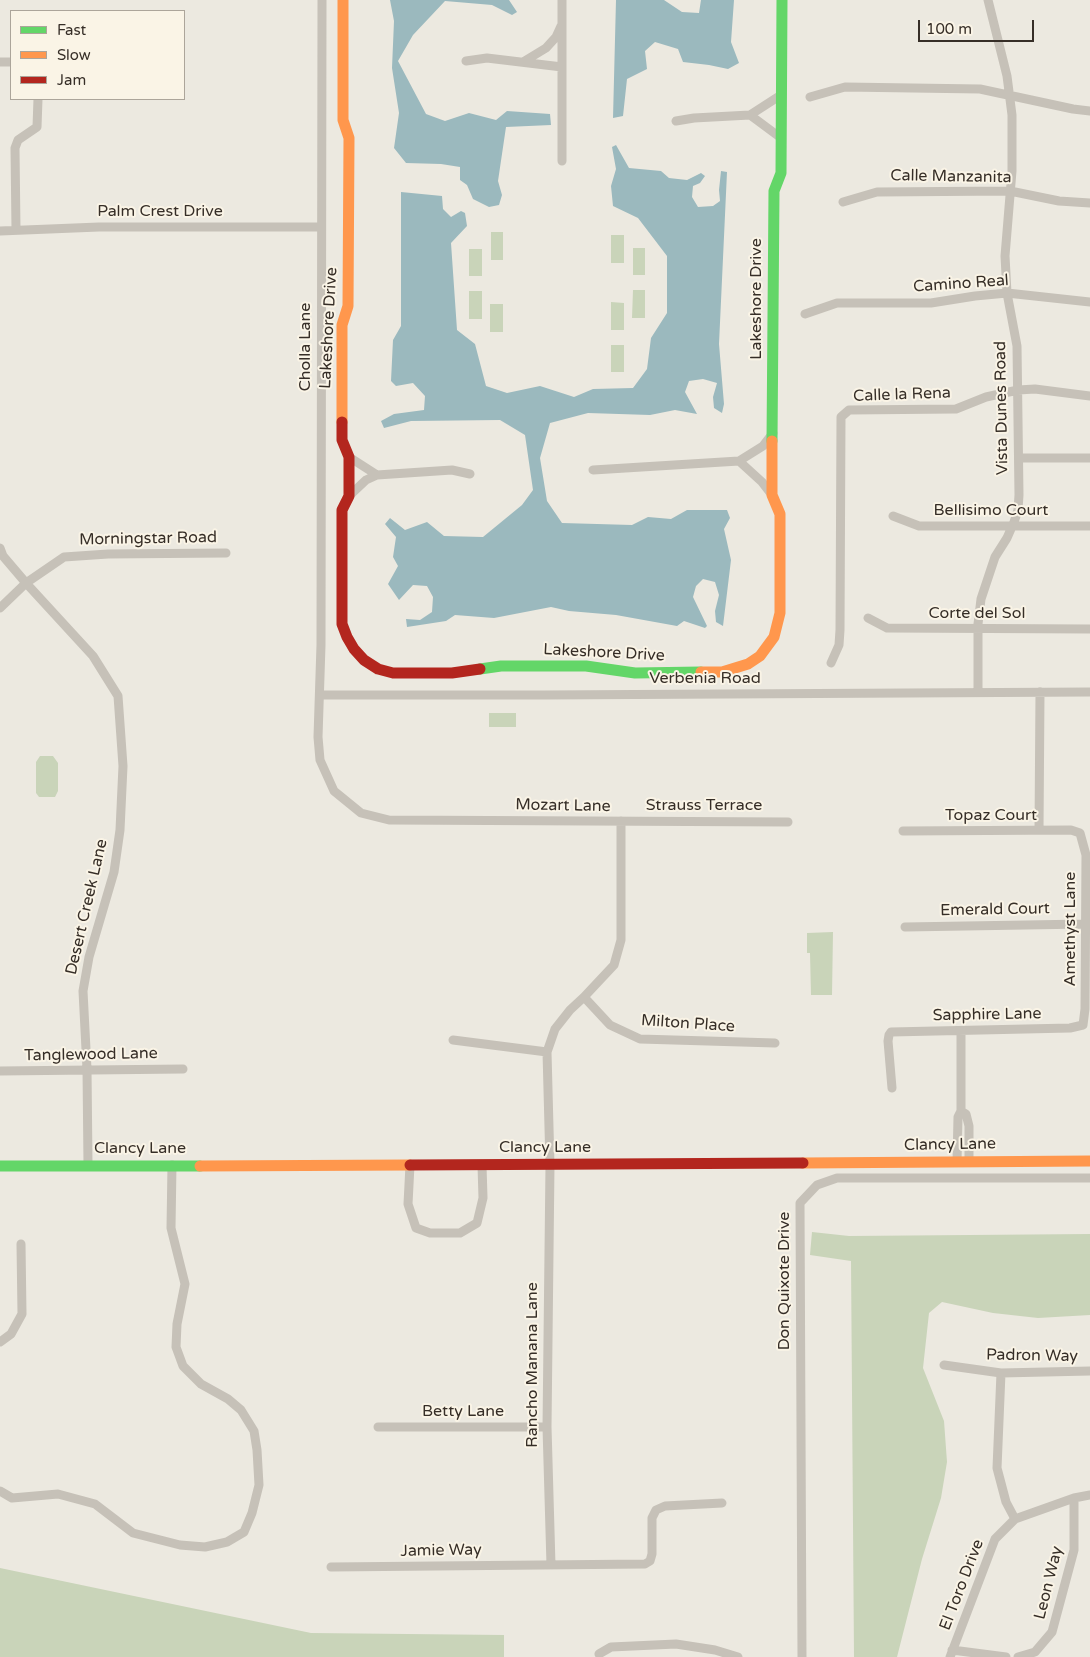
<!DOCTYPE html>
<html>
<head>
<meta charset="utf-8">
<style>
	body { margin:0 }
	#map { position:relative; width:1090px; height:1657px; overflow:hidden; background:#ece9e0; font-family:"Varela Round",sans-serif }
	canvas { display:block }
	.legend { position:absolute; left:10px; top:10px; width:175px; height:90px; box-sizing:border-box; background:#faf4e6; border:1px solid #aca59a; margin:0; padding:6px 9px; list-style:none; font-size:15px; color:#362e27 }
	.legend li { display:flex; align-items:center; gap:10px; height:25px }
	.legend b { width:25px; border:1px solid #aca59a }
	.scale { position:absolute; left:918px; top:20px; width:116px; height:22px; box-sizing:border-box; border:2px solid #362e27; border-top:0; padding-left:6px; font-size:15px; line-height:18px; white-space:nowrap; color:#362e27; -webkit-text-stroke:4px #faf4e6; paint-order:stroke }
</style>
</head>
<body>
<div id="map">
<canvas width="1090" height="1657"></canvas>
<ul class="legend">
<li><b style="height:6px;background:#63d668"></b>Fast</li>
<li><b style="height:6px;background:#ff974d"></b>Slow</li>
<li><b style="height:6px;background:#b3261e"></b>Jam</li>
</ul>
<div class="scale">100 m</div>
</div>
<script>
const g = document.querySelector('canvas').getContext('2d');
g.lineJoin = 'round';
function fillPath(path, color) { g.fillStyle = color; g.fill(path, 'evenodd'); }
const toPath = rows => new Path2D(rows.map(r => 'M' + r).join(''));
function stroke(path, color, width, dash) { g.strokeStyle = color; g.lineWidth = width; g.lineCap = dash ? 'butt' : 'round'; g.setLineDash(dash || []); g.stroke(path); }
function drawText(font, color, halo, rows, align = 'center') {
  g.font = font + ' "Varela Round",sans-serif'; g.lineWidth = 4; g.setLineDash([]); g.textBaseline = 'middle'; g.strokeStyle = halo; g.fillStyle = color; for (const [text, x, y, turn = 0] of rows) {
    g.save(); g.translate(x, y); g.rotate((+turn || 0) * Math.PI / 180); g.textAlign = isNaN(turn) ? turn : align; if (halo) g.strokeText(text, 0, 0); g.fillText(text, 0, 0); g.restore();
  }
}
const green = toPath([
	[491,232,503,232,503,260,491,260],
	[611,235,624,235,624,263,611,263],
	[633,248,645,248,645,275,633,275],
	[469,249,482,249,482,276,469,276],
	[633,290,645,290,645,318,632,318],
	[469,291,482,291,482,319,469,319],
	[611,302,624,303,624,330,611,330],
	[490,304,503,304,503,332,490,332],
	[611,345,624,345,624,372,611,372],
	[489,713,516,713,516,727,489,727],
	[40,756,53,756,58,763,58,791,55,797,39,797,36,793,36,762],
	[833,932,832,995,811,995,810,953,807,953,807,933],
	[812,1232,849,1236,1090,1234,1090,1315,1038,1318,993,1313,942,1302,929,1313,923,1368,944,1421,947,1462,941,1498,922,1559,897,1657,854,1657,851,1261,810,1255],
	[0,1568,311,1633,504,1635,504,1657,0,1657]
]);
const water = toPath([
	[390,0,509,0,517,12,512,15,492,5,445,1,413,35,398,61,426,114,445,121,469,113,496,120,507,111,550,114,551,125,506,127,498,181,502,195,499,205,489,207,473,199,467,185,460,180,460,167,441,164,406,163,394,148,399,113,392,68,394,21],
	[616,0,664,0,682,12,699,13,701,0,734,0,731,42,739,63,728,69,709,65,683,62,678,49,655,42,645,51,647,69,627,79,623,116,613,118],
	[616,145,629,168,661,171,669,178,687,180,701,173,705,176,700,183,693,186,692,197,698,207,713,206,720,201,719,190,721,171,727,172,719,344,724,404,722,413,714,408,713,397,717,383,703,379,689,381,685,392,697,414,675,410,650,415,588,413,550,423,540,458,547,501,562,523,632,525,648,517,671,519,687,510,727,510,730,518,724,529,731,560,723,626,716,622,715,611,719,595,715,582,703,579,696,586,693,597,707,626,705,628,684,621,677,626,616,615,569,611,551,607,494,618,455,615,446,621,407,627,406,619,420,620,432,612,433,597,427,586,413,585,399,600,388,584,398,566,393,557,396,537,385,524,390,518,405,530,427,522,444,536,483,537,522,505,533,490,525,435,500,420,411,421,384,428,381,421,394,414,424,410,425,396,413,383,396,386,391,381,393,340,401,326,401,192,442,196,443,209,451,217,461,211,465,213,467,226,451,243,457,330,475,344,486,386,507,393,540,386,574,397,593,389,633,388,647,369,651,338,667,313,667,256,638,218,613,206,611,186,616,169,612,147]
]);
const street = toPath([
	[322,0,321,645,318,737,320,760,334,791,361,813,389,820,788,822],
	[466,61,487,58,562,67],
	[0,62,11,62],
	[523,62,546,48,556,37,561,26],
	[810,97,845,87,980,89,1073,109,1090,111],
	[750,115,781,138],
	[676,121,694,118,750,115,781,95],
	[562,161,562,0],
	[843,202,877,192,1010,191,1059,201,1090,203],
	[16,230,15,148,18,140,37,127,38,99],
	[0,231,99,227,321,227],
	[805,314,837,303,931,303,975,296,1007,293,1090,302],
	[349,457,377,475],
	[1019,458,1090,458],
	[739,461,762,482,772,495],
	[593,470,739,461,763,446,773,433],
	[349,496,366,480,377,475,452,470,470,474],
	[893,516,919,526,1090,526],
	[0,548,3,556,26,583,93,656,118,696,123,766,120,830,114,872,89,957,83,991,87,1069,88,1165],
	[0,608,26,583,64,557,108,554,226,553],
	[868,618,887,628,1090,629],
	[831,663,839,645,840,630,841,417,849,410,956,409,986,397,1018,390,1035,389,1090,396],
	[978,692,978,624,981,599,995,557,1007,538,1014,522,1018,510,1019,495,1017,346,1007,293,1005,256,1012,171,1012,115,1007,76,988,0],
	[320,695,544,695,1090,692],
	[1039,830,1040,692],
	[905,927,1086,924],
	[584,997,610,1025,640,1039,775,1043],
	[453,1040,547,1052],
	[0,1071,183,1069],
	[892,1088,888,1041,889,1035,891,1032,1070,1028,1083,1025,1085,1009,1086,855,1080,833,1071,830,903,831],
	[961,1111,966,1114,969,1126,969,1161],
	[957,1162,958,1117,961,1111,961,1031],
	[410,1165,408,1204,416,1228,430,1233,460,1233,477,1223,483,1198,482,1165],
	[0,1342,11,1334,22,1314,21,1244],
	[944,1365,1001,1373,1090,1371],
	[1001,1373,997,1468,1006,1502,1015,1519],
	[378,1427,547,1427],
	[0,1491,12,1498,58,1494,95,1504,133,1533,180,1545,205,1547,227,1542,244,1532,252,1513,259,1485,257,1450,254,1431,241,1410,228,1399,201,1384,183,1366,176,1347,177,1324,185,1284,171,1228,172,1165],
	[551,1565,547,1427,550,1165,547,1052,555,1029,570,1010,584,997,614,965,621,940,621,821],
	[331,1567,645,1564,650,1561,652,1554,652,1518,656,1510,665,1506,722,1503],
	[952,1650,1006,1657],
	[599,1654,611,1647,676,1644,715,1650,738,1657],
	[802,1657,800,1203,817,1185,837,1178,1090,1178],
	[950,1657,995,1539,1015,1519,1074,1498,1090,1495],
	[1018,1657,1035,1652,1052,1632,1074,1550,1074,1498]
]);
const fast = toPath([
	[772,441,774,191,781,173,782,0],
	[480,669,501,666,586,666,635,673,701,672],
	[0,1166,200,1166]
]);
const slow = toPath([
	[342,422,342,325,348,306,349,138,343,120,343,0],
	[701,672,722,672,748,664,760,656,774,637,780,613,780,514,772,495,772,441],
	[803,1163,1090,1161],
	[200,1166,410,1165]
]);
const jam = toPath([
	[342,422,342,440,349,457,349,496,342,510,342,624,347,637,354,649,364,660,378,669,393,673,452,673,480,669],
	[410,1165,803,1163]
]);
const streetNames = [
	["Calle Manzanita",951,177,1],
	["Palm Crest Drive",160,212],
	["Camino Real",961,284,-4],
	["Lakeshore Drive",757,299,-90],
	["Lakeshore Drive",329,328,-87],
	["Cholla Lane",306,347,-90],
	["Calle la Rena",902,395,-2],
	["Vista Dunes Road",1002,408,-91],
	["Bellisimo Court",991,511],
	["Morningstar Road",148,539,-1],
	["Corte del Sol",977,614],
	["Lakeshore Drive",604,653,3],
	["Verbenia Road",705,679],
	["Mozart Lane",563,806,1],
	["Strauss Terrace",704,806],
	["Topaz Court",991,816],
	["Desert Creek Lane",87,907,-77],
	["Emerald Court",995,910,-1],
	["Amethyst Lane",1071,929,-90],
	["Sapphire Lane",987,1015,-1],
	["Milton Place",688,1024,4],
	["Tanglewood Lane",91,1055,-1],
	["Clancy Lane",950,1145,-1],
	["Clancy Lane",545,1148],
	["Clancy Lane",140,1149],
	["Don Quixote Drive",785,1281,-90],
	["Padron Way",1032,1356,1],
	["Rancho Manana Lane",533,1365,-90],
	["Betty Lane",463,1412],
	["Jamie Way",441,1551,-1],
	["Leon Way",1049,1583,-76],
	["El Toro Drive",962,1585,-69]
];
fillPath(green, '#c9d4b9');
fillPath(water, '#9bb9be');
stroke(street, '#c6c1b8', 9);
stroke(fast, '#63d668', 11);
stroke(slow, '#ff974d', 11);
stroke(jam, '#b3261e', 11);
drawText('16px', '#362e27', '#faf4e6', streetNames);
</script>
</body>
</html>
